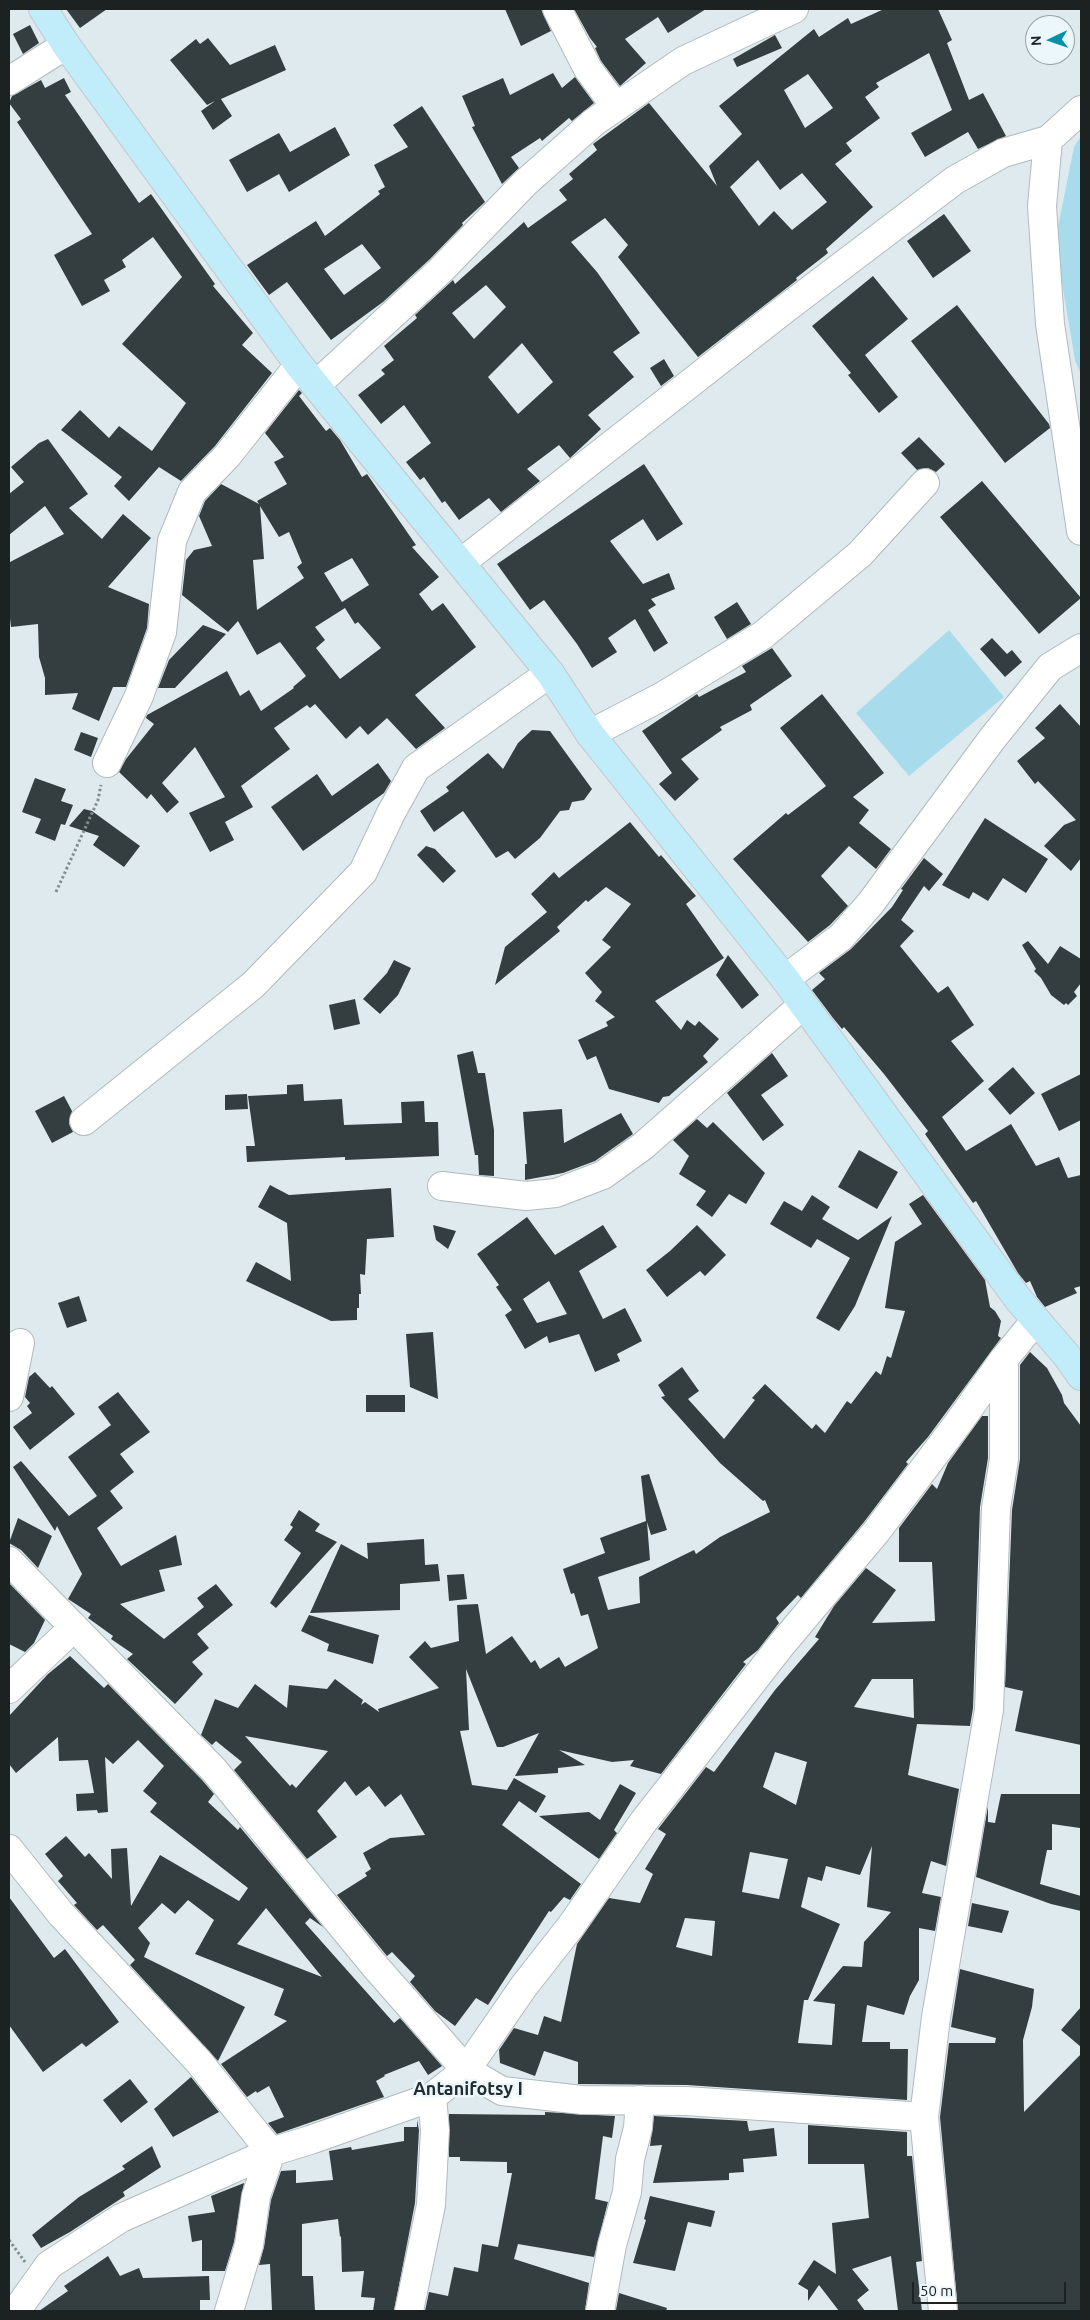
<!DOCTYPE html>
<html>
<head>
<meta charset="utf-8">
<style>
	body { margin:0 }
	#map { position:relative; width:1090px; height:2320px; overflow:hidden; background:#deeaee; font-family:Ubuntu,sans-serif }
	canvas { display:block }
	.frame { position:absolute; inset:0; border:10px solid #1c2122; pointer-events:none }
	.north { position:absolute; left:1025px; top:15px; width:50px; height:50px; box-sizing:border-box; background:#ebf7fb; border:1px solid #98a1a4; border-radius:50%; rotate:267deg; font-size:14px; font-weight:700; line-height:20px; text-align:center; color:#1c2122 }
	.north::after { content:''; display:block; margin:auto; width:18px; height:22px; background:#018fab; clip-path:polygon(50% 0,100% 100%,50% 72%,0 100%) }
	.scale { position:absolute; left:912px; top:2282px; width:154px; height:22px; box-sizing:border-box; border:2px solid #1c2122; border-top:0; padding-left:6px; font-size:15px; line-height:18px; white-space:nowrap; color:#1c2122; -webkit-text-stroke:4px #ebf7fb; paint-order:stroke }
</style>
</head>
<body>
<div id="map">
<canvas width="1090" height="2320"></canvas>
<div class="frame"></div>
<div class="north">N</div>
<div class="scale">50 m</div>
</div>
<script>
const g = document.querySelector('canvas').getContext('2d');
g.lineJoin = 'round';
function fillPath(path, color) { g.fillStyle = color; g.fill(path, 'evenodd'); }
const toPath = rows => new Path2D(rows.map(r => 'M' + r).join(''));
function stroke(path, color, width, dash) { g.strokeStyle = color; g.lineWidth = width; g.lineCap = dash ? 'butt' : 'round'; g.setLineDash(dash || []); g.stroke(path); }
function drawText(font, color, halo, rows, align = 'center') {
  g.font = font + ' Ubuntu,sans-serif'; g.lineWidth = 5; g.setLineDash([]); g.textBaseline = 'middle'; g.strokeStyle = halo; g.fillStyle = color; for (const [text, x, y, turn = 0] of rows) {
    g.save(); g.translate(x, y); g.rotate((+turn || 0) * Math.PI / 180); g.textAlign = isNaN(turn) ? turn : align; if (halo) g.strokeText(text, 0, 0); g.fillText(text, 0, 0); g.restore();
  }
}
const green = toPath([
	[1081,136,1081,375,1075,360,1055,242,1074,147],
	[949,630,1004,697,909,776,856,713]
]);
const building = toPath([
	[66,9,107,9,80,28],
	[505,9,541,9,551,31,521,46],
	[574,9,706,9,668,33,658,17,625,39,646,63,620,86,601,61,595,48,597,47,590,38],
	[884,9,938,9,952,40,947,43,969,100,983,93,1006,136,978,149,968,132,925,157,911,133,952,110,929,53,876,83,879,87,865,97,880,118,846,143,852,151,835,164,873,207,826,249,828,253,796,278,797,280,698,357,618,257,628,245,605,218,571,242,597,272,640,333,613,352,634,377,588,415,601,429,570,458,559,445,527,469,540,481,501,512,489,498,459,520,445,501,442,503,424,477,420,480,406,462,431,443,404,405,381,424,358,395,385,374,381,370,394,360,384,346,417,318,415,315,453,280,455,284,524,222,528,228,567,200,559,190,573,179,569,174,597,150,593,144,649,103,717,186,709,166,742,134,719,106,814,29,819,37,848,18,851,24],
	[808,74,833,108,805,128,784,90],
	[758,160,780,190,802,173,827,202,792,230,774,211,759,226,730,187],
	[486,285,506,307,474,339,452,313],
	[522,343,553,382,518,414,488,377],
	[30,25,39,43,23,54,13,34],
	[775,35,782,48,737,67,733,59],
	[208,38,230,65,275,45,286,70,221,99,232,116,213,130,201,111,215,101,207,105,170,60,196,39,200,44],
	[553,73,562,88,575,77,594,103,572,121,569,118,542,141,540,138,511,157,519,168,502,184,472,127,475,126,462,96,503,78,510,95],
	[64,78,71,92,65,95,139,203,151,194,215,284,213,286,253,333,242,345,272,373,215,446,181,481,159,467,129,501,114,486,122,477,61,430,80,410,109,438,119,426,152,451,186,403,122,344,182,277,153,237,122,260,126,267,104,280,110,291,82,306,54,255,92,234,17,122,21,119,9,103,12,96,41,80,45,88],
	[422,106,485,202,462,223,463,225,430,259,383,302,331,340,287,282,269,295,247,265,316,221,325,236,380,194,378,191,385,187,374,165,408,147,393,125],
	[362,244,381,268,344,295,324,269],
	[335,127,350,155,289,192,279,174,247,192,229,160,279,133,290,152],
	[944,214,971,251,933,278,907,241],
	[873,276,908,319,865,355,898,397,879,413,848,375,851,373,812,326],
	[957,305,1049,424,1050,428,1005,463,911,341],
	[664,359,674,376,661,386,650,368],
	[299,390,302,393,299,396,326,431,330,428,340,440,362,477,367,474,416,545,412,547,439,577,419,594,432,611,443,603,476,647,415,695,445,728,416,749,387,718,368,735,360,726,346,739,315,704,310,708,307,705,274,728,290,749,241,786,253,807,225,822,234,840,210,852,189,813,225,797,195,747,162,783,179,802,167,813,151,794,147,799,119,772,126,759,154,724,146,718,147,715,227,671,240,696,249,690,261,711,294,688,293,687,306,676,280,642,257,655,238,621,228,632,182,595,186,560,194,550,212,546,199,516,205,501,221,484,259,504,257,501,287,484,274,462,284,457,265,433],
	[260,506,279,537,289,532,302,563,297,567,304,578,257,610,253,560,264,559],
	[352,558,369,585,342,602,324,573],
	[345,608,355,624,358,622,381,648,340,679,316,648,325,640,315,627],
	[919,437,945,464,936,472,928,468,917,470,901,453],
	[48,439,88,494,69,508,102,539,123,514,151,538,108,587,149,604,147,628,126,687,113,687,99,721,72,709,78,693,45,695,45,678,39,657,38,624,11,627,9,610,10,562,64,534,45,506,9,535,9,494,24,482,11,467,39,443],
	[644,464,683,524,657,541,643,519,610,541,643,584,669,573,675,589,651,599,656,605,648,610,668,643,654,652,635,619,608,638,617,652,592,668,577,644,544,600,530,610,497,564],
	[982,481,1081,598,1039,634,940,517],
	[737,602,751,624,727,639,714,617],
	[203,625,226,634,175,688,158,688,169,660],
	[992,638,1007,654,1012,650,1022,662,1005,677,980,649],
	[772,648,792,676,750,705,752,710,720,727,722,730,681,759,699,779,675,801,659,784,672,773,642,731,697,694,699,697,746,672,742,666],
	[822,694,884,773,853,797,869,810,859,823,891,849,876,869,849,846,821,876,848,906,830,925,808,942,733,859,786,813,788,815,826,786,780,728],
	[1060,704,1081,727,1081,858,1071,871,1044,846,1064,825,1076,820,1038,781,1035,784,1017,761,1045,738,1035,728],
	[532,730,550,731,592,789,584,800,572,802,569,810,560,811,540,838,515,859,508,851,496,858,463,811,434,832,420,811,449,791,446,787,488,753,503,769,518,743],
	[81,732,98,738,91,757,74,750],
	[378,763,391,781,384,793,303,851,271,807,317,774,332,796],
	[35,778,66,789,61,801,73,805,65,825,61,824,55,841,35,833,41,819,22,812],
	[84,809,92,811,140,846,124,867,93,845,99,836,69,826],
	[985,818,1048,859,1026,893,1003,878,988,901,973,892,969,899,942,885],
	[630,822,659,857,661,855,696,896,686,904,724,958,655,1001,681,1030,687,1020,695,1026,699,1021,719,1039,703,1056,708,1062,669,1096,663,1097,659,1103,609,1089,596,1056,587,1060,578,1040,608,1026,606,1022,615,1017,595,1001,602,992,585,973,611,947,602,940,631,904,606,887,588,902,586,900,557,927,560,931,495,985,505,947,547,912,531,894,554,872,559,878],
	[426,846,435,849,456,871,443,883,417,855],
	[924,858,943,874,929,891,924,886,901,920,914,931,900,946,938,993,948,986,974,1025,951,1041,984,1081,942,1117,966,1151,1011,1124,1036,1166,1059,1157,1068,1178,1081,1175,1081,1286,1074,1288,1077,1293,1045,1307,1037,1297,1030,1281,1026,1283,1018,1273,976,1201,973,1203,925,1134,928,1131,884,1074,844,1027,842,1029,833,1018,812,990,825,979,819,973,851,949,892,907,903,890,901,889],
	[1028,941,1048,964,1060,946,1081,959,1081,983,1074,992,1077,996,1068,1005,1066,1003,1064,1005,1051,995,1041,978,1034,971,1036,969,1022,945],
	[728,955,759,995,742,1009,716,975],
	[394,960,411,968,398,995,380,1014,363,999,387,973],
	[355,999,360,1024,334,1030,329,1005],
	[473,1051,478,1073,485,1073,494,1130,494,1176,479,1175,478,1155,475,1155,457,1055],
	[772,1053,788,1076,761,1095,784,1125,763,1141,727,1093],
	[1013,1067,1035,1093,1010,1115,988,1089],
	[1081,1074,1081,1120,1059,1131,1041,1094],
	[303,1084,304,1101,342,1099,344,1125,402,1123,401,1102,424,1101,425,1122,438,1122,439,1156,345,1160,345,1157,247,1162,246,1146,255,1146,248,1096,287,1094,287,1085],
	[247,1094,248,1109,225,1110,225,1095],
	[64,1096,72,1111,69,1123,73,1132,52,1143,35,1111],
	[562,1109,564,1143,621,1113,633,1134,595,1161,563,1173,525,1180,525,1164,527,1164,523,1112],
	[697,1119,707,1128,713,1122,765,1173,746,1204,729,1194,712,1217,696,1205,706,1191,679,1174,689,1156,673,1140],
	[859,1150,898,1172,877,1209,838,1187],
	[270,1185,289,1195,391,1188,394,1237,367,1239,365,1275,360,1274,361,1294,359,1294,359,1308,357,1308,357,1320,331,1321,246,1281,256,1262,291,1281,287,1223,258,1207],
	[812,1195,830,1207,822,1219,858,1240,892,1216,855,1306,839,1331,816,1318,850,1258,817,1239,811,1248,770,1224,784,1201,802,1211],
	[923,1195,985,1280,990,1307,995,1311,1001,1321,998,1336,1001,1338,928,1437,906,1462,908,1464,864,1522,801,1598,798,1595,776,1618,779,1623,758,1650,743,1662,746,1664,661,1774,630,1766,634,1760,612,1762,559,1750,585,1765,558,1768,558,1773,515,1776,539,1733,503,1747,497,1747,466,1669,469,1730,460,1731,472,1785,507,1790,514,1778,546,1796,536,1813,519,1801,502,1825,581,1884,570,1900,564,1897,551,1912,549,1911,488,2005,476,1998,455,2026,435,2011,410,1982,415,1976,392,1952,387,1956,337,1895,367,1876,365,1873,371,1869,363,1853,390,1838,425,1835,401,1794,385,1807,369,1786,356,1796,345,1781,317,1811,337,1837,307,1859,234,1770,242,1762,216,1741,212,1745,201,1735,215,1699,238,1708,255,1684,287,1708,289,1685,327,1689,335,1679,363,1700,361,1705,365,1702,379,1712,378,1709,439,1688,409,1657,425,1641,431,1648,459,1641,457,1605,478,1604,486,1654,512,1636,531,1663,535,1660,540,1669,559,1657,565,1667,598,1648,588,1614,581,1616,574,1593,571,1594,563,1569,605,1553,600,1538,646,1521,641,1476,649,1474,667,1530,651,1535,647,1522,650,1560,598,1577,608,1610,640,1603,639,1577,694,1550,696,1554,720,1537,770,1512,765,1500,763,1501,720,1463,661,1397,665,1396,658,1385,682,1367,699,1391,688,1399,724,1439,755,1400,752,1398,765,1384,812,1429,816,1424,825,1433,847,1401,851,1404,876,1371,881,1375,887,1356,891,1358,905,1311,885,1308,895,1242,922,1224,909,1204],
	[245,1736,328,1751,296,1788,292,1784,290,1786],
	[527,1217,555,1255,603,1225,617,1247,579,1271,603,1319,625,1308,642,1341,617,1354,620,1361,595,1372,579,1334,549,1343,547,1336,525,1349,505,1315,512,1310,496,1287,499,1285,477,1254],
	[549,1281,567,1314,537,1323,523,1299],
	[433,1225,456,1231,448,1249,436,1240],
	[697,1225,726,1255,705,1276,700,1271,667,1297,646,1270,670,1251],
	[79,1296,87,1321,67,1328,58,1303],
	[433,1332,438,1399,410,1387,409,1374,406,1334],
	[1030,1352,1047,1368,1062,1395,1064,1403,1081,1426,1081,1745,1015,1731,1023,1691,1005,1687,1012,1510,1020,1459,1020,1365],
	[35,1372,50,1388,52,1386,75,1414,30,1450,13,1427,32,1413,27,1406,30,1403,25,1397,29,1377],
	[118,1392,150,1432,120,1454,134,1472,110,1491,123,1508,97,1528,121,1566,176,1535,182,1565,159,1570,165,1591,120,1604,164,1639,204,1607,197,1598,216,1584,233,1605,197,1634,209,1648,192,1662,203,1674,175,1704,127,1659,133,1654,111,1639,113,1636,88,1618,91,1614,68,1599,82,1574,57,1526,55,1531,13,1467,21,1461,69,1516,97,1496,68,1457,111,1425,98,1407],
	[366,1395,405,1395,405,1412,366,1412],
	[982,1416,988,1416,988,1458,980,1507,973,1708,970,1726,917,1724,908,1775,959,1789,946,1866,931,1861,922,1893,941,1897,935,1931,919,1928,919,1980,910,1996,904,2015,867,2005,862,2042,890,2042,890,2049,908,2049,907,2100,687,2085,578,2084,578,2062,544,2051,535,2076,500,2063,499,2050,514,2028,538,2035,544,2016,561,2022,577,1944,609,1898,640,1903,653,1874,645,1869,666,1834,658,1829,706,1767,714,1772,775,1690,819,1639,815,1637,834,1606,866,1568,896,1590,872,1623,935,1621,932,1562,899,1562,899,1528,932,1484,937,1489,948,1463],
	[872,1679,913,1679,914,1718,854,1707],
	[775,1752,807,1762,796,1805,763,1787],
	[872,1846,867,1907,891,1912,864,1942,862,1967,843,1966,813,2001,835,2004,832,2045,798,2043,804,2000,808,2000,840,1924,801,1907,808,1877,822,1881,826,1866,860,1875],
	[750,1852,788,1859,779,1899,742,1892],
	[685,1918,715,1921,712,1956,676,1947],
	[299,1510,320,1524,315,1531,337,1542,276,1608,270,1603,301,1553,284,1540,293,1527,290,1525],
	[18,1518,52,1536,38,1568,21,1550,9,1543],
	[424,1539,425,1565,438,1564,440,1581,400,1584,400,1610,310,1613,341,1544,368,1559,367,1543],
	[464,1574,467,1599,449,1601,447,1575],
	[9,1583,45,1620,34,1643,25,1652,9,1644],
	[309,1615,379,1635,373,1664,327,1651,329,1644,301,1631],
	[70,1656,104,1688,108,1684,202,1780,214,1794,208,1802,238,1830,240,1827,323,1927,310,1918,305,1923,394,2023,400,2018,442,2066,428,2075,419,2061,384,2075,385,2076,376,2081,384,2097,277,2134,268,2123,284,2117,269,2086,257,2093,256,2091,247,2097,221,2064,287,2021,274,2015,284,1989,195,1954,214,1920,188,1900,175,1914,162,1903,138,1928,150,1943,144,1957,245,2007,218,2061,130,1965,135,1960,103,1925,97,1930,74,1905,77,1903,58,1881,63,1876,45,1854,66,1836,85,1857,89,1853,112,1879,111,1849,127,1848,131,1906,160,1855,239,1901,248,1888,150,1812,157,1803,143,1791,164,1766,138,1740,113,1764,105,1757,108,1812,98,1813,97,1810,77,1811,76,1794,94,1793,88,1760,59,1761,58,1737,16,1773,9,1764,9,1716,48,1674],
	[266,1908,322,1977,237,1944],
	[620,1784,636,1793,614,1830,617,1833,599,1859,539,1816,589,1812,600,1820],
	[1001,1794,1081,1794,1080,1828,1052,1824,1052,1850,1047,1850,1040,1884,1081,1896,1081,1911,1051,1904,976,1877,988,1806,988,1822,995,1823],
	[9,1897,54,1958,65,1949,119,2022,86,2047,82,2043,43,2072,9,2025],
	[972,1903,1009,1911,1002,1933,968,1926],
	[960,1969,1034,1989,1032,2007,1023,2040,1024,2112,1081,2054,1081,2311,958,2311,940,2117,949,2043,995,2043,996,2038,951,2027],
	[1081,2007,1081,2047,1061,2030],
	[191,2077,219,2112,173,2137,154,2109],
	[130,2079,148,2102,121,2123,103,2100],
	[545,2112,615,2116,612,2138,603,2136,595,2199,608,2202,594,2257,518,2244,514,2259,589,2283,585,2311,425,2311,429,2292,448,2296,454,2267,478,2272,482,2244,498,2247,512,2173,507,2173,507,2162,460,2161,460,2157,449,2157,449,2114,545,2115],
	[654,2116,747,2121,749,2131,774,2128,777,2156,743,2159,744,2172,729,2173,729,2180,653,2183,662,2145,650,2146],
	[417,2120,419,2130,415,2203,394,2311,373,2311,375,2298,361,2297,364,2271,342,2272,341,2236,340,2237,338,2219,302,2224,302,2276,313,2276,315,2311,272,2311,270,2264,259,2265,264,2247,271,2200,281,2171,296,2170,296,2183,333,2180,329,2151,351,2147,352,2150,404,2141,404,2127,417,2127],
	[808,2125,907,2132,907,2156,912,2156,922,2261,916,2262,922,2311,898,2311,891,2256,852,2269,869,2290,857,2300,865,2311,839,2311,819,2285,808,2301,808,2290,798,2284,814,2260,836,2274,832,2223,869,2218,864,2164,808,2164],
	[152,2146,161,2167,123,2192,125,2196,70,2232,41,2248,32,2235,79,2197,125,2169,122,2166],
	[244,2183,234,2242,225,2271,202,2271,202,2240,192,2242,188,2216,215,2212,211,2196],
	[650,2196,715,2211,711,2227,688,2222,675,2271,633,2263,646,2220,644,2219],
	[108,2256,120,2276,139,2268,143,2278,209,2276,210,2300,200,2300,200,2311,39,2311,68,2291,64,2286],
	[619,2293,667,2308,666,2311,616,2310]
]);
const path = toPath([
	[56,892,98,800,101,785],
	[9,2240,25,2262]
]);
const minor = toPath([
	[557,9,588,69,616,107],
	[9,81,66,45],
	[1081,110,1048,140,1042,206,1050,324,1081,531],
	[316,385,441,270,525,183,594,122,683,61,794,9],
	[462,562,785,309,955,180,1003,153,1048,140],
	[590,734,663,696,763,635,860,554,925,483],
	[107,763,139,696,162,632,172,541,192,492,227,456,299,365],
	[785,979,841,937,870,904,992,739,1050,667,1081,648],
	[84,1121,253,985,363,872,391,813,416,768,550,673],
	[442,1186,526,1196,556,1193,603,1175,643,1146,803,1005],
	[9,1397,20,1343],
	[9,1561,214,1770,373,1964,466,2070,502,2091,582,2100,686,2101,924,2117],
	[9,1689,74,1627],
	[9,1849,61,1914,199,2062,271,2152,256,2196,249,2245,229,2311],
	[16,2311,49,2265,121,2218,271,2152,310,2140,432,2097,466,2070,524,1986,571,1926,644,1821,782,1644,876,1532,959,1422,1004,1359],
	[409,2311,431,2205,435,2130,432,2097],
	[600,2311,612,2245,627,2192,630,2159,638,2128,640,2100],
	[943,2311,924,2117,936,2017,989,1710,996,1508,1004,1459,1004,1359,1035,1321]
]);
const major = toPath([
	[43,9,66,45,299,365,550,673,590,734,785,979,1018,1299,1067,1356,1081,1376]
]);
const neighbourhoodNames = [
	["Antanifotsy I",468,2089]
];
fillPath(green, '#a8dcec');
fillPath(building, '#343e41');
stroke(minor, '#afbbbe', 30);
stroke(major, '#c4c5c6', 30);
stroke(path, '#858d90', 3, [2.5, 2.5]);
stroke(minor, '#fff', 28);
stroke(major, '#c1edfb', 28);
drawText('bold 18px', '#232d30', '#ebf7fb', neighbourhoodNames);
</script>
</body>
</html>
